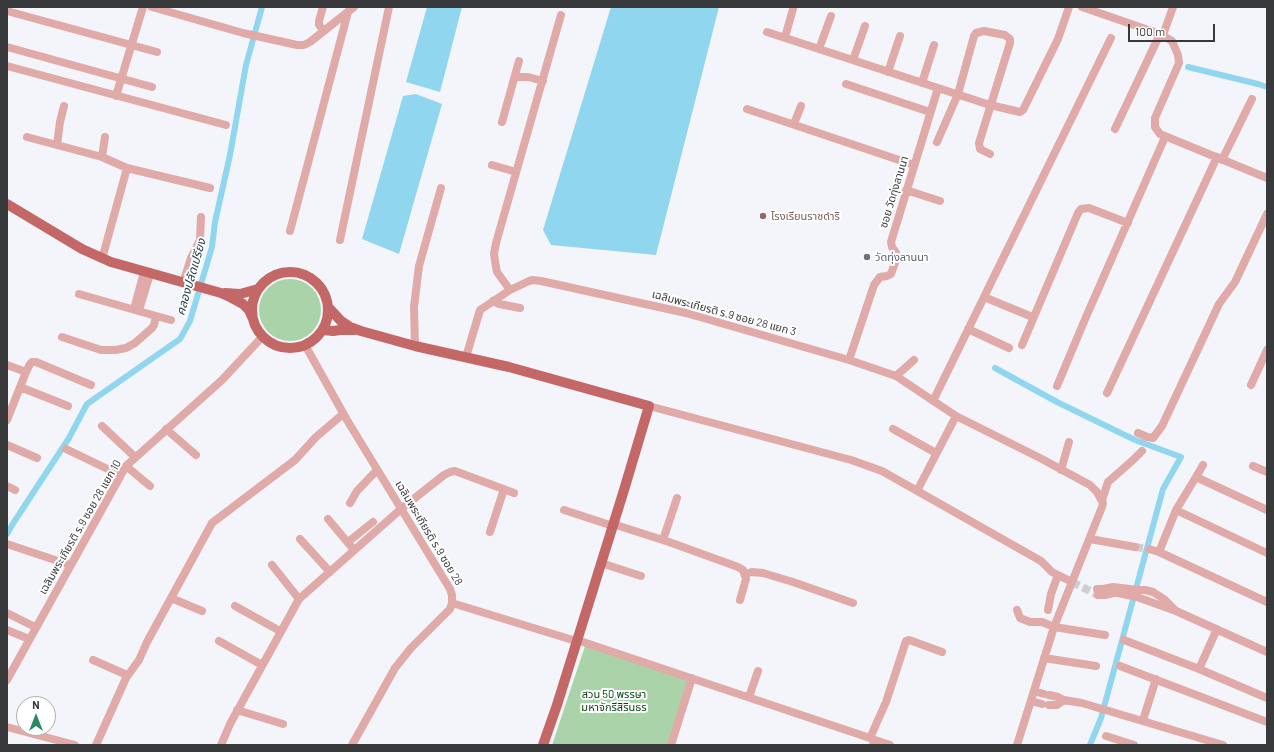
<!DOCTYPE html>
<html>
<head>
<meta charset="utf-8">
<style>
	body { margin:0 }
	#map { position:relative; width:1274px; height:752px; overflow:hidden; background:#f4f5fa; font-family:Barlow,sans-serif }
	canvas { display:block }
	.frame { position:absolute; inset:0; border:8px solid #38393b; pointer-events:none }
	.north { position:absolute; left:16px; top:696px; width:40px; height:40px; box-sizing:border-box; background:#fff; border:1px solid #afb0b1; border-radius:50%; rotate:0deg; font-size:11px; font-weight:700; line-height:16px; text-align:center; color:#38393b }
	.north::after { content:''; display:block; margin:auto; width:14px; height:18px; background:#2b8961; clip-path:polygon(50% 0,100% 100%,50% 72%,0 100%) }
	.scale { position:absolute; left:1128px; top:24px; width:87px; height:18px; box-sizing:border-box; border:2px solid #38393b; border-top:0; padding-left:5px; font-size:12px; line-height:14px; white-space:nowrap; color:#38393b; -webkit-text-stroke:3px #fff; paint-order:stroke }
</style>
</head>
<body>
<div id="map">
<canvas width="1274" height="752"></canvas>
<div class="frame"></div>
<div class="north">N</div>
<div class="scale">100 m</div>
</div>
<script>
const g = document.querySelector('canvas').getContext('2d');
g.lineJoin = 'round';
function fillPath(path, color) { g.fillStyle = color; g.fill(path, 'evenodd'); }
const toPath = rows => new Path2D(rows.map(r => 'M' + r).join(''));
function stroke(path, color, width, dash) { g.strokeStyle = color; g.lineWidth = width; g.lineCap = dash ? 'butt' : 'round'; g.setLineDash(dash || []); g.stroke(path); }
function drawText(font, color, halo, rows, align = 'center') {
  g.font = font + ' Barlow,"Noto Sans Thai",sans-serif'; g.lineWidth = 4; g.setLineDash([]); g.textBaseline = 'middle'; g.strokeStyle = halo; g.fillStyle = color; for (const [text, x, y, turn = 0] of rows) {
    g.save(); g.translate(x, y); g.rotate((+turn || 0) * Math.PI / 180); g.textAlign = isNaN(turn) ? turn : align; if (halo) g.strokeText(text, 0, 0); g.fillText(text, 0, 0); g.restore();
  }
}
const green = toPath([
	'259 310a31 31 0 1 1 62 0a31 31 0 1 1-62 0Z',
	[586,643,689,678,667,745,552,745]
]);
const water = toPath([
	[427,7,462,7,440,92,406,82],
	[611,7,719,7,656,255,551,245,543,230],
	[416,94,442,104,399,254,362,239,403,96]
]);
const canal = toPath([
	[1188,67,1258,84,1267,87],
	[995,368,1057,402,1135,440,1181,457,1163,489,1101,718,1090,745],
	[7,534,14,522,69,438,87,404,180,339,190,321,212,247,215,222,230,155,246,65,262,7]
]);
const minorTunnel = toPath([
	[1135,547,1149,549],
	[1072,582,1098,595]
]);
const minor = toPath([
	[152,7,243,33,297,45,304,45,310,42,354,7],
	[323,7,319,21,319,25,324,31],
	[1082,7,1160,34,1172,41,1178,55,1179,63,1155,118,1155,127,1160,134,1267,178],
	[7,11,157,52],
	[767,32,990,105,1020,112,1023,110,1058,39,1069,7],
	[1163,35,1173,7],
	[785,37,793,9],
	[7,47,152,87],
	[819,49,831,16],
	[853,60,865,26],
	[7,66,226,125],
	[888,72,900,36],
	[515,77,528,77,543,81],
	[922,83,934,45],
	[846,84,930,112],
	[116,96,143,7],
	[747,109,914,165],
	[502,122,519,61],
	[794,124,801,106],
	[1115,129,1160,34],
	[27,137,102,157,127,168,210,188],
	[937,142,958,94,974,36,976,33,984,31,1005,35,1010,39,1010,43,979,143,980,149,990,154],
	[57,145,60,122,64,106],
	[102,157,105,137],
	[1222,160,1252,99],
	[492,165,516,172],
	[906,190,940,201],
	[290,231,348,12],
	[340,240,389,7],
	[102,259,127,168],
	[183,283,191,258,200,240,201,217],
	[510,290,497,272,496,267,494,254,496,243,561,15],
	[984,297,1030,316],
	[493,301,499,304,520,308],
	[134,309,144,272],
	[139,310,150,274],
	[156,316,171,320],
	[968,329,1009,348],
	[62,337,101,350,115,350,126,348,135,343,152,328,154,325,156,316,79,294],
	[305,345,347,420,450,589,452,595,452,603,450,609,411,648,395,668,352,745],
	[1022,345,1078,213,1081,209,1089,208,1128,223],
	[415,346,414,307,419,266,441,188],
	[466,357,480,310,510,290,529,281,533,280,541,281,686,313,849,360,896,376,956,416,1040,458,1090,485,1097,492,1103,503,1102,507,1054,627,1017,745],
	[849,360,874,285,880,277,887,276,891,274,896,260,896,253,892,247,891,242,938,88],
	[7,365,26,372],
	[896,376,914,360],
	[1251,385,1267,350],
	[1057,386,1086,317,1165,137],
	[20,387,68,406],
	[1107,393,1217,157],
	[933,401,1111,38],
	[649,406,851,460,882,471,1041,561,1052,572,1072,582],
	[7,420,26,372,30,364,32,362,36,362,91,385],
	[102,426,135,457],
	[166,429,196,455],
	[893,429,936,453],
	[1138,433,1147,437,1153,438,1162,426,1219,304,1235,282,1267,214],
	[7,445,37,458],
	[66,449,120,475],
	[126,466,150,486],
	[1253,466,1267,472],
	[1061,470,1069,442],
	[1196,477,1203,465],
	[7,486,15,490],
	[917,491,956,416],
	[1102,500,1108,482,1133,460,1142,451],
	[350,503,357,491,377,470],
	[564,510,613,526],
	[1176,510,1267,553],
	[328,519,354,550],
	[613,524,669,542,738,567,743,570,746,579,740,600],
	[490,532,504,489],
	[300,539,330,572],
	[1090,539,1135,547],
	[663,540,677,498],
	[348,542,373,522],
	[7,544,70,565],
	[1149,549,1159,552,1267,602],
	[1159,552,1176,510,1196,477,1267,510],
	[601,563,641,576],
	[272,565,299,599],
	[745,574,752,572,763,573,793,582,853,603],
	[1097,589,1103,589,1113,587,1138,590,1145,590,1153,592,1164,599,1174,609],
	[1098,595,1105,595,1113,593,1118,593,1137,597,1176,611,1267,652],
	[171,598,202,611],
	[452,603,576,641],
	[235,606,280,631],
	[1017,610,1020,618,1030,622,1042,622,1054,627,1105,635],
	[1048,610,1051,594,1058,575],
	[7,613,35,627],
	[7,630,29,639],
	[577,640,870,738,875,740,873,745],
	[1124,640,1199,669,1267,698],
	[219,641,262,665],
	[1044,658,1096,666],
	[93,660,127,675],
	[1120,666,1267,722],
	[1199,669,1217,629],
	[7,680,126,466,222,380,263,336],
	[1034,691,1044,694],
	[1049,695,1058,697,1064,700,1082,703,1223,745],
	[749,697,758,671],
	[1031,701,1042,704],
	[1049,705,1057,705,1064,700],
	[237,710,283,724],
	[1143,720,1156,679],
	[7,727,75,745],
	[1106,736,1134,745],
	[870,738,886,702,906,641,909,640,912,641,942,652],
	[875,740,890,745],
	[96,745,126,678,139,660,147,642,212,523,295,460,316,437,343,414],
	[221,745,230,724,299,599,401,509,444,475,450,472,455,471,514,493],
	[671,745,692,678]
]);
const major = toPath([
	[7,204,82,249,111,262,221,293,230,297,243,304,249,310,253,319],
	'252 310a38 38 0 1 1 76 0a38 38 0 1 1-76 0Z',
	[225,293,240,294,258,289],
	[328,307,341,321,350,327,361,331,415,346,509,367,649,406,624,490,557,705,543,745],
	[323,330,333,331,340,330,355,330]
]);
const markers = [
	[763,216,4,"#8d6e63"],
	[867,257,4,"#6b7280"]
];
const streetNames = [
	["ซอย วัดทุ่งลานนา",894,192,-73],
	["เฉลิมพระเกียรติ ร.9 ซอย 28 แยก 3",724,313,15],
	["เฉลิมพระเกียรติ ร.9 ซอย 28 แยก 10",80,527,-60],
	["เฉลิมพระเกียรติ ร.9 ซอย 28",429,533,59]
];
const educationNames = [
	["โรงเรียนราชดำริ",771,216]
];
const worshipNames = [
	["วัดทุ่งลานนา",875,257]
];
const parkNames = [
	["สวน 50 พรรษา",614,694],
	["มหาจักรีสิรินธร",614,707]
];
const waterNames = [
	["คลองปลัดเปรียง",191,277,-74]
];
fillPath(green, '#aad3a9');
fillPath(water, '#90d6ef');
stroke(canal, '#90d6ef', 6);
stroke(minorTunnel, '#cecfd4', 8, [8, 4]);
stroke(minor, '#dfaaa8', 8);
stroke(major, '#c46867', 10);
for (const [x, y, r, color] of markers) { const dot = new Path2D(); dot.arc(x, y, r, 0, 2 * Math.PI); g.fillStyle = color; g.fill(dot); stroke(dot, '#fff', 1.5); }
drawText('11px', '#38393b', '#fff', streetNames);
drawText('11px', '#785e54', '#fff', educationNames, 'left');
drawText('11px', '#5b616d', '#fff', worshipNames, 'left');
drawText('11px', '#06480f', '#fff', parkNames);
drawText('italic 12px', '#183944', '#fff', waterNames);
</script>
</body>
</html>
